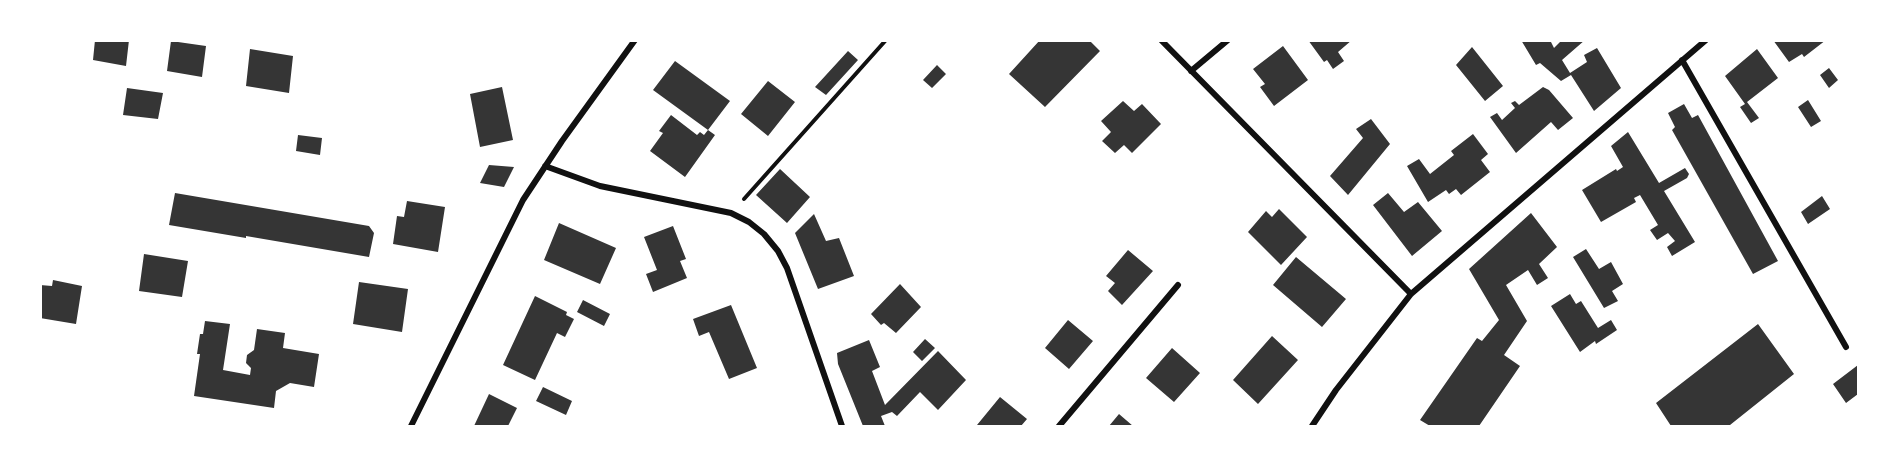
<!DOCTYPE html>
<html>
<head>
<meta charset="utf-8">
<style>
	body { margin:0 }
	#map { position:relative; width:1899px; height:467px; overflow:hidden; background:#fff; font-family:Ubuntu,sans-serif }
	canvas { display:block }
	.frame { position:absolute; inset:0; border:42px solid #fff; pointer-events:none }
</style>
</head>
<body>
<div id="map">
<canvas width="1899" height="467"></canvas>
<div class="frame"></div>
</div>
<script>
const g = document.querySelector('canvas').getContext('2d');
g.lineJoin = 'round';
function fillPath(path, color) { g.fillStyle = color; g.fill(path, 'evenodd'); }
const toPath = rows => new Path2D(rows.map(r => 'M' + r).join(''));
function stroke(path, color, width, dash) { g.strokeStyle = color; g.lineWidth = width; g.lineCap = dash ? 'butt' : 'round'; g.setLineDash(dash || []); g.stroke(path); }
const building = toPath([
	[95,40,129,40,126,66,93,60],
	[1040,40,1089,40,1100,51,1045,107,1009,74],
	[1308,40,1352,40,1338,52,1344,61,1333,69,1327,60,1324,62],
	[1521,40,1550,40,1554,48,1562,40,1585,40,1562,60,1570,73,1587,62,1584,55,1597,48,1621,88,1594,111,1571,75,1561,81,1540,63,1536,65],
	[1773,40,1826,40,1804,57,1802,54,1789,62],
	[171,41,206,46,202,77,167,71],
	[1283,46,1308,80,1274,106,1260,87,1265,84,1253,69],
	[1472,47,1503,86,1485,101,1456,65],
	[250,49,293,56,289,93,246,86],
	[1757,49,1778,78,1747,102,1759,118,1751,123,1740,107,1745,104,1725,76],
	[848,51,858,60,826,95,815,87],
	[675,61,730,101,708,130,715,135,685,177,650,151,663,133,659,131,671,115,697,135,700,132,704,135,708,130,653,90],
	[937,65,946,74,932,88,923,80],
	[1829,68,1838,80,1829,88,1820,75],
	[768,81,795,102,768,136,741,114],
	[502,87,513,140,480,147,470,94],
	[1543,87,1549,90,1573,118,1558,130,1551,122,1516,153,1490,117,1497,113,1502,120,1515,108,1511,103,1515,101,1519,105],
	[127,88,163,93,158,119,123,115],
	[1808,100,1821,121,1811,127,1798,107],
	[1123,101,1134,111,1142,104,1161,124,1132,153,1124,145,1115,153,1102,141,1111,132,1101,121],
	[1684,104,1692,118,1698,115,1778,261,1753,274,1672,130,1675,127,1668,113],
	[1371,119,1390,144,1348,195,1330,176,1363,138,1356,129],
	[1628,132,1659,183,1685,168,1689,174,1687,178,1664,191,1695,242,1672,256,1667,247,1675,241,1668,233,1657,240,1650,230,1658,225,1640,195,1634,198,1636,202,1601,222,1582,190,1616,169,1617,171,1623,167,1611,146],
	[1473,134,1488,154,1481,160,1490,172,1461,195,1456,189,1449,194,1446,190,1428,202,1407,166,1419,159,1430,174,1454,155,1451,151],
	[298,135,322,138,320,155,296,151],
	[489,165,514,167,504,187,480,183],
	[780,169,810,197,787,223,756,195],
	[175,193,369,226,374,233,369,257,246,236,246,238,169,225],
	[1388,193,1404,212,1418,202,1442,231,1412,256,1373,205],
	[1822,196,1830,209,1808,224,1801,212],
	[407,201,445,207,438,252,393,244,397,216,404,217],
	[1279,209,1307,237,1281,265,1248,232,1266,211,1272,217],
	[1531,213,1557,247,1539,264,1548,278,1537,285,1528,270,1506,285,1527,321,1504,355,1520,366,1479,426,1430,426,1420,420,1477,338,1482,341,1499,320,1469,269],
	[814,214,826,241,839,238,854,276,818,289,795,233],
	[559,223,616,248,600,284,544,260],
	[673,226,686,259,680,261,687,278,653,292,646,274,657,270,644,237],
	[1586,249,1599,269,1611,262,1623,284,1612,291,1618,301,1604,308,1573,257],
	[1128,250,1153,271,1122,305,1108,291,1115,283,1106,276],
	[144,254,188,261,182,297,139,291],
	[1296,257,1346,299,1322,327,1273,285],
	[53,280,82,286,76,324,40,318,40,285,52,286],
	[359,282,408,289,402,332,353,324],
	[900,284,921,307,896,333,884,323,881,325,871,314],
	[1570,294,1576,304,1581,301,1598,328,1611,320,1617,330,1596,344,1595,341,1580,352,1551,306],
	[535,296,567,312,566,315,574,319,565,337,557,333,535,380,503,365],
	[583,300,610,314,604,326,577,312],
	[731,305,757,368,729,379,709,332,699,336,693,319],
	[1068,320,1093,341,1069,369,1045,348],
	[205,321,230,324,223,370,250,375,251,368,246,363,247,355,254,350,257,329,285,333,283,348,319,354,314,387,290,383,276,391,274,408,194,396,200,354,197,354,200,334,203,334],
	[1758,324,1794,374,1730,425,1731,426,1671,426,1656,403],
	[1272,336,1298,360,1258,404,1233,380],
	[925,339,935,348,922,361,913,352],
	[869,340,880,367,872,371,885,405,938,351,966,380,938,410,920,392,897,416,892,412,881,416,885,426,863,426,838,364,837,353],
	[1172,348,1200,373,1174,402,1146,378],
	[1858,365,1858,394,1846,403,1833,384],
	[543,387,572,401,566,415,536,401],
	[489,394,517,408,508,426,474,426],
	[1000,397,1027,419,1021,426,978,426,977,425],
	[1119,414,1133,426,1109,426]
]);
const path = toPath([
	[744,199,886,40]
]);
const minor = toPath([
	[1161,40,1411,294],
	[1682,60,1846,347],
	[1191,71,1228,40],
	[545,166,600,186,731,213,749,222,764,234,778,251,787,268,842,426],
	[411,426,523,200,562,141,635,40],
	[1059,426,1178,285],
	[1312,426,1336,390,1411,294,1706,40]
]);
fillPath(building, '#353535');
stroke(path, '#111', 4);
stroke(minor, '#111', 6);
</script>
</body>
</html>
